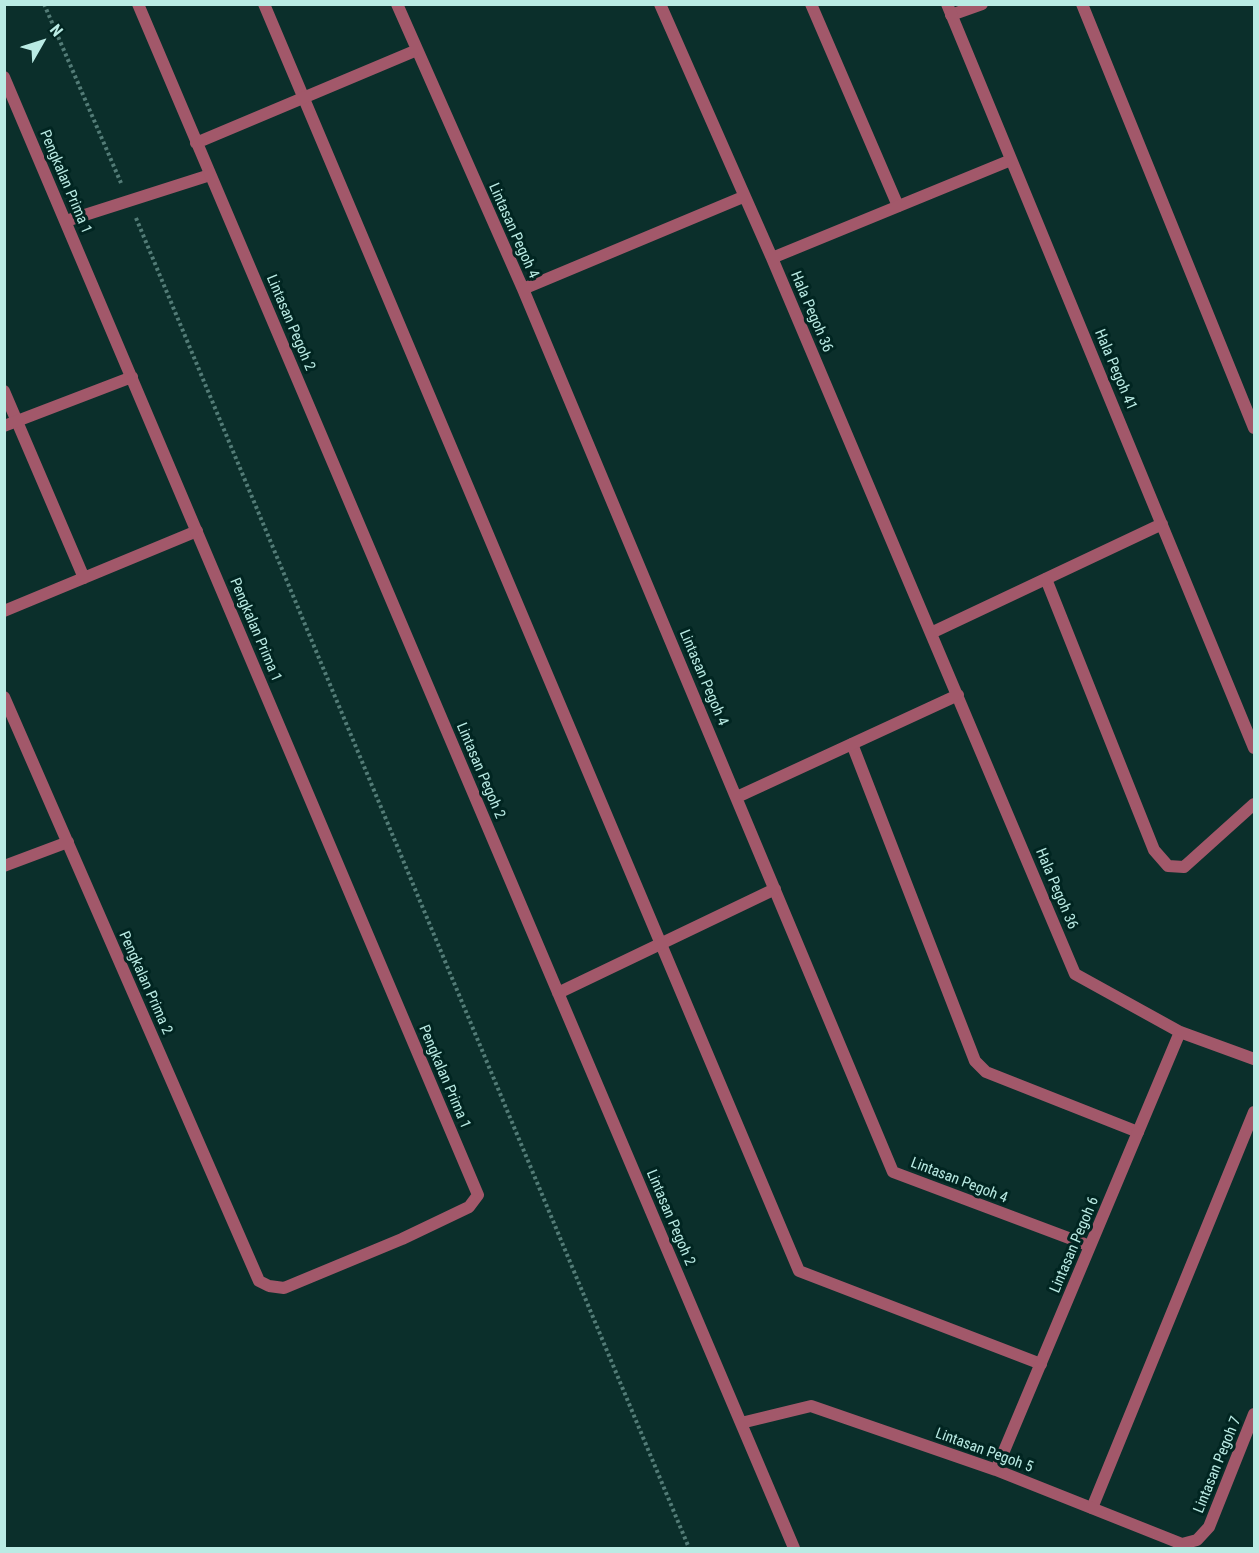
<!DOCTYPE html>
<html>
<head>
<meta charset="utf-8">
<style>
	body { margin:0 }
	#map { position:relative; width:1259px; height:1553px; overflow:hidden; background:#0b2f2b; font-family:"Roboto Condensed",sans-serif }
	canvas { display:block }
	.frame { position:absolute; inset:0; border:6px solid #baebe4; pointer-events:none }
	.north { position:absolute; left:12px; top:12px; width:60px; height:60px; -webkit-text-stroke:4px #012521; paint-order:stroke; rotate:51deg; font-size:16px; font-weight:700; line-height:24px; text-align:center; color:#baebe4 }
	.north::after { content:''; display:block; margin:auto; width:21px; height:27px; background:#baebe4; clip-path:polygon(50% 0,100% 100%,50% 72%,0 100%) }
</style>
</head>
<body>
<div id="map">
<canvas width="1259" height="1553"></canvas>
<div class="frame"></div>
<div class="north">N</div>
</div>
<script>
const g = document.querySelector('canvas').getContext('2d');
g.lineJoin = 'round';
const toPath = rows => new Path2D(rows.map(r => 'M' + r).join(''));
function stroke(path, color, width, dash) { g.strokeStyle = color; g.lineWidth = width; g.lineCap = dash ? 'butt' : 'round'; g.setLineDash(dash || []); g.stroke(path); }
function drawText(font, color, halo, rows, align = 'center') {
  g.font = font + ' "Roboto Condensed",sans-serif'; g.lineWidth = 6; g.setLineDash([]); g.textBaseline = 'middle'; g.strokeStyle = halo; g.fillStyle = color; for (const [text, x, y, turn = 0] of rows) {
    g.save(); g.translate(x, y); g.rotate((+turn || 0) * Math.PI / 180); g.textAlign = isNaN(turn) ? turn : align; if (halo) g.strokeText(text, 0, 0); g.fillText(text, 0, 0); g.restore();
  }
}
const path = toPath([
	[44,4,121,183],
	[136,218,689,1548]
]);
const lane = toPath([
	[264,4,799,1271,1041,1364],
	[811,4,898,206],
	[1082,4,1254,428],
	[951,15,982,4],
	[66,221,210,175],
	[4,391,84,578],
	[1046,579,1154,850,1168,866,1184,867,1254,804],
	[4,611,197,531],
	[852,744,975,1061,986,1072,1138,1132],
	[1092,1508,1254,1112]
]);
const street = toPath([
	[138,4,794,1548],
	[397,4,523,289,893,1172,1090,1246],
	[660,4,772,258,1075,974,1180,1032,1254,1059],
	[947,4,1254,748],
	[4,77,478,1195,469,1207,402,1239,284,1288,269,1286,259,1281,4,697],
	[196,143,417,50],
	[772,258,1011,160],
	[523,289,743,197],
	[4,426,132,377],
	[931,633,1162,524],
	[737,797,958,695],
	[4,866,68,842],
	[558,993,775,889],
	[741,1423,811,1406,996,1470,1182,1544,1197,1540,1209,1527,1254,1414],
	[996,1470,1180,1032]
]);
const streetNames = [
	["Pengkalan Prima 1",65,182,67],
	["Lintasan Pegoh 4",513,231,66],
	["Hala Pegoh 36",811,312,67],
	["Lintasan Pegoh 2",290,323,67],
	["Hala Pegoh 41",1115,370,67],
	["Pengkalan Prima 1",255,630,67],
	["Lintasan Pegoh 4",703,678,67],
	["Lintasan Pegoh 2",480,771,67],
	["Hala Pegoh 36",1056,889,67],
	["Pengkalan Prima 2",145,983,66],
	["Pengkalan Prima 1",444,1077,67],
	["Lintasan Pegoh 4",959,1181,21],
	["Lintasan Pegoh 2",670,1218,67],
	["Lintasan Pegoh 6",1075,1245,-67],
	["Lintasan Pegoh 5",984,1451,20],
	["Lintasan Pegoh 7",1218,1465,-68]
];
stroke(path, '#537c77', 4, [3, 3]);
stroke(lane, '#a2586a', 12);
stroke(street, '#a2586a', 12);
drawText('15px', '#baebe4', '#012521', streetNames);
</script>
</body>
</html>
